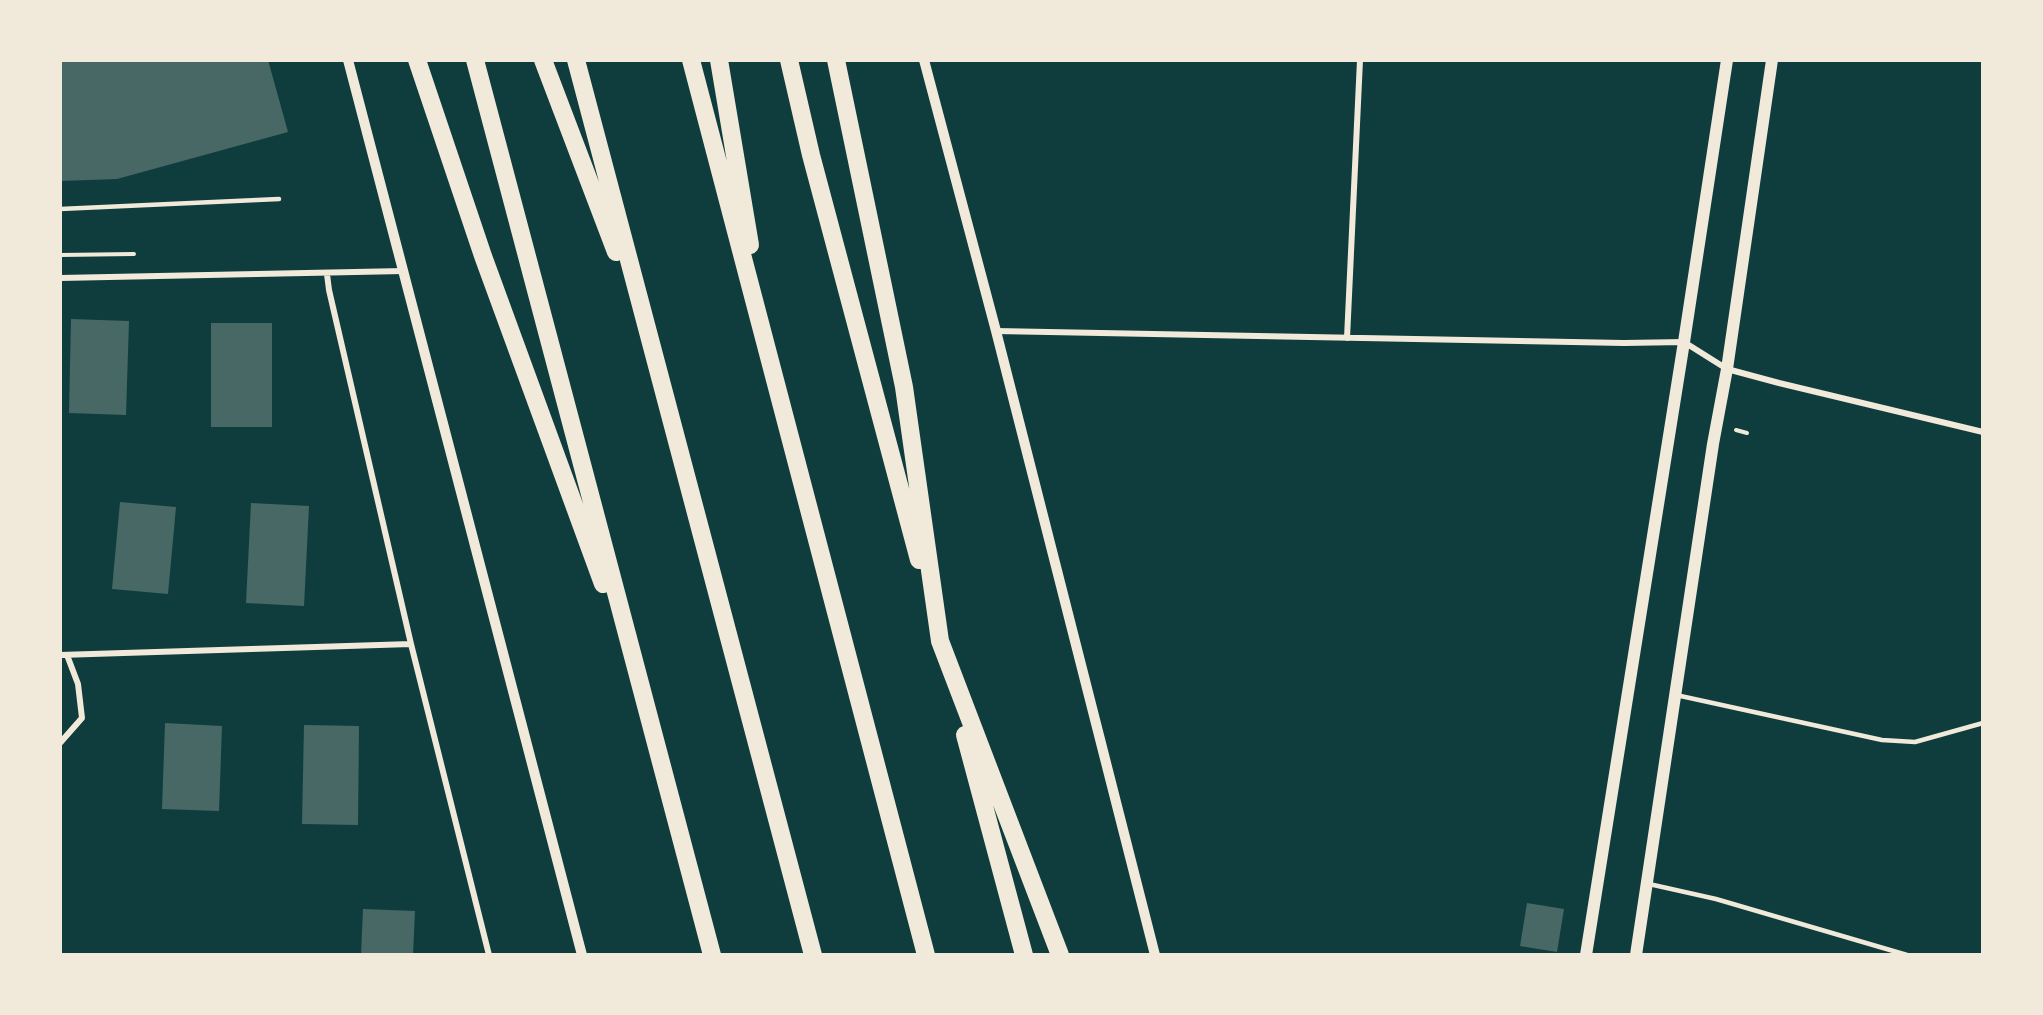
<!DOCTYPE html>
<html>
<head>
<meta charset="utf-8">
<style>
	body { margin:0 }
	#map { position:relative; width:2043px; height:1015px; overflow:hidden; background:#0f3d3e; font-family:"Golos Text",sans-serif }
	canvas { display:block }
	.frame { position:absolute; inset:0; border:62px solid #f1e9da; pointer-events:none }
</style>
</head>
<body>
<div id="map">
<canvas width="2043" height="1015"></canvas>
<div class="frame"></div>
</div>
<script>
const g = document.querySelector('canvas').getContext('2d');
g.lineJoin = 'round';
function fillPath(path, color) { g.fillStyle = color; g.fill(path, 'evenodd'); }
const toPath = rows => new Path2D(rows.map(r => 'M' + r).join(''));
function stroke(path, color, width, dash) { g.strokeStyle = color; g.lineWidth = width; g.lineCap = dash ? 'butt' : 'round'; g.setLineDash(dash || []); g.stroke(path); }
const building = toPath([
	[60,60,268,60,288,132,117,179,60,181],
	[71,319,129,321,126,415,69,413],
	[211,323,272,323,272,427,211,427],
	[120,502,176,507,168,594,112,589],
	[251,503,309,506,304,606,246,603],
	[165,723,222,726,219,811,162,809],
	[304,725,359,726,358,825,302,824],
	[1527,903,1564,909,1557,952,1520,946],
	[363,909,415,911,413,955,361,955]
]);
const path = toPath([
	[60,255,134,254],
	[1736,430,1747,433]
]);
const service = toPath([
	[60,209,279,199],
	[1676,695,1882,740,1915,742,1983,723],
	[1649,884,1716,899,1907,955]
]);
const minor = toPath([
	[327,274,329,290,411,644,489,955],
	[60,278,404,271],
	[996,331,1624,343,1684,342,1727,369,1779,383,1983,432],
	[1347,338,1360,60],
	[60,655,411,644],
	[60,743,82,718,78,684,67,655]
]);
const tertiary = toPath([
	[348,60,582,955],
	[924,60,996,331,1155,955]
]);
const secondary = toPath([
	[1586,955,1684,342,1727,60],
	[1636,955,1713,444,1727,369,1772,60]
]);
const motorway = toPath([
	[417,60,483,256,603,584],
	[475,60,712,955],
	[543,60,616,252],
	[576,60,813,955],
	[691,60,926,955],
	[719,60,750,245],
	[789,60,811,155,919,560],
	[836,60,904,387,940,641,1060,955],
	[965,735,1024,955]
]);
fillPath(building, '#486865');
stroke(path, '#f1e9da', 4);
stroke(service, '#f1e9da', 4.5);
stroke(minor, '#f1e9da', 6);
stroke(tertiary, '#f1e9da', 10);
stroke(secondary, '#f1e9da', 12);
stroke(motorway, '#f1e9da', 18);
</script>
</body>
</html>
